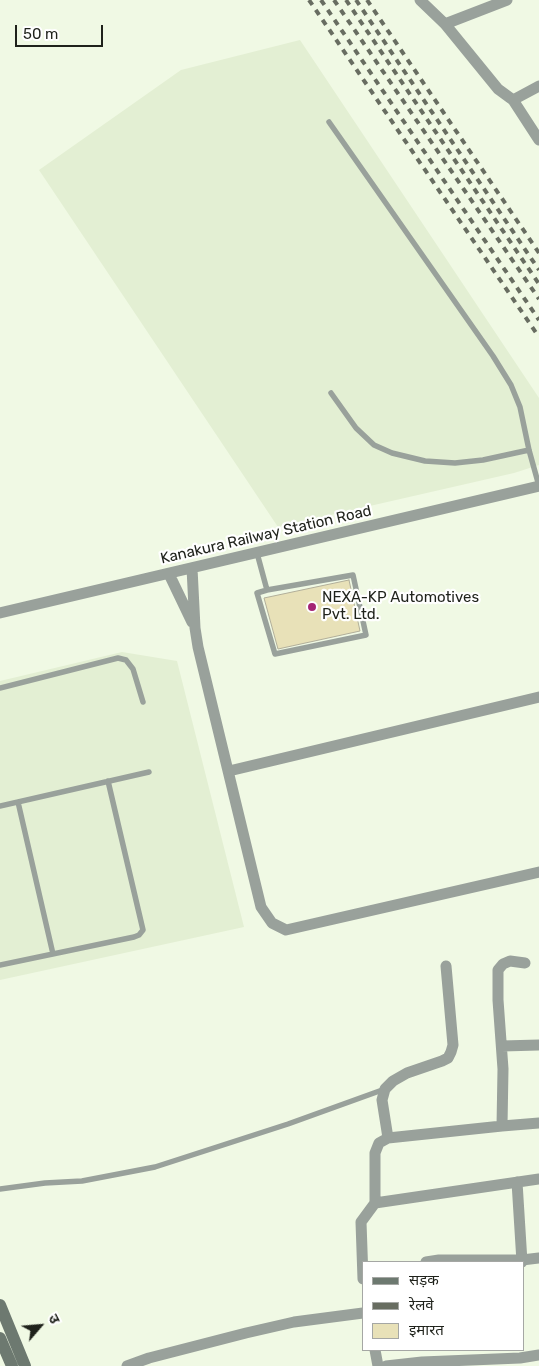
<!DOCTYPE html>
<html>
<head>
<meta charset="utf-8">
<style>
	body { margin:0 }
	#map { position:relative; width:539px; height:1366px; overflow:hidden; background:#f0f9e4; font-family:Rubik,"Noto Sans Devanagari",sans-serif }
	canvas { display:block }
	.legend { position:absolute; left:362px; top:1261px; width:162px; height:90px; box-sizing:border-box; background:#fff; border:1px solid #a5a7a4; margin:0; padding:6px 9px; list-style:none; font-size:15px; color:#1f221b }
	.legend li { display:flex; align-items:center; gap:10px; height:25px }
	.legend b { width:25px; border:1px solid #a5a7a4 }
	.north { position:absolute; left:15px; top:1301px; width:50px; height:50px; -webkit-text-stroke:4px #fff; paint-order:stroke; rotate:63deg; font-size:14px; font-weight:700; line-height:20px; text-align:center; color:#1f221b }
	.north::after { content:''; display:block; margin:auto; width:18px; height:22px; background:#1f221b; clip-path:polygon(50% 0,100% 100%,50% 72%,0 100%) }
	.scale { position:absolute; left:15px; top:25px; width:88px; height:22px; box-sizing:border-box; border:2px solid #1f221b; border-top:0; padding-left:6px; font-size:15px; line-height:18px; white-space:nowrap; color:#1f221b; -webkit-text-stroke:4px #fff; paint-order:stroke }
</style>
</head>
<body>
<div id="map">
<canvas width="539" height="1366"></canvas>
<ul class="legend">
<li><b style="height:6px;background:#6d7970"></b>सड़क</li>
<li><b style="height:6px;background:#686d61"></b>रेलवे</li>
<li><b style="height:14px;background:#e8e1b8"></b>इमारत</li>
</ul>
<div class="north">उ</div>
<div class="scale">50 m</div>
</div>
<script>
const g = document.querySelector('canvas').getContext('2d');
g.lineJoin = 'round';
function fillPath(path, color) { g.fillStyle = color; g.fill(path, 'evenodd'); }
const toPath = rows => new Path2D(rows.map(r => 'M' + r).join(''));
function stroke(path, color, width, dash) { g.strokeStyle = color; g.lineWidth = width; g.lineCap = dash ? 'butt' : 'round'; g.setLineDash(dash || []); g.stroke(path); }
function drawText(font, color, halo, rows, align = 'center') {
  g.font = font + ' Rubik,sans-serif'; g.lineWidth = 4.5; g.setLineDash([]); g.textBaseline = 'middle'; g.strokeStyle = halo; g.fillStyle = color; for (const [text, x, y, turn = 0] of rows) {
    g.save(); g.translate(x, y); g.rotate((+turn || 0) * Math.PI / 180); g.textAlign = isNaN(turn) ? turn : align; if (halo) g.strokeText(text, 0, 0); g.fillText(text, 0, 0); g.restore();
  }
}
const built = toPath([
	[300,40,539,398,539,465,514,473,278,527,39,170,181,70],
	[122,652,177,661,244,927,0,980,0,681]
]);
const building = toPath([
	[349,580,360,631,278,649,264,598,349,580]
]);
const service = toPath([
	[329,122,493,356,511,385,520,407,529,450,539,486],
	[331,393,356,428,374,445,392,453,425,461,455,463,483,460,529,450],
	[257,553,267,590,353,575,366,635,275,654,257,593,267,590],
	[0,688,118,658,126,660,133,669,143,702],
	[18,802,53,954],
	[0,806,149,772],
	[0,965,134,937,139,935,143,930,108,781],
	[0,1189,45,1183,82,1181,155,1167,288,1124,385,1089]
]);
const minor = toPath([
	[420,0,445,24,498,89,513,100,539,86],
	[445,24,507,0],
	[513,100,539,140],
	[192,568,195,628,198,647,261,907,272,923,286,930,539,872],
	[169,574,192,622],
	[0,613,539,486],
	[229,771,539,697],
	[502,1046,539,1045],
	[502,1126,539,1123],
	[388,1138,382,1100,385,1089,393,1081,407,1073,442,1061,448,1058,451,1052,453,1045,446,966],
	[517,1182,522,1262],
	[375,1203,539,1179],
	[426,1262,439,1260,522,1260,539,1258],
	[363,1279,361,1222,375,1203,375,1153,379,1143,388,1138,502,1126,503,1069,498,1000,498,970,503,964,510,961,525,963],
	[375,1350,378,1366],
	[127,1366,149,1358,246,1333,294,1322,363,1313],
	[386,1366,422,1362,520,1358,539,1355]
]);
const secondary = toPath([
	[0,1305,25,1366],
	[0,1338,12,1366]
]);
const rail = toPath([
	[309,0,539,337],
	[321,0,539,320],
	[334,0,539,299],
	[346,0,539,284],
	[356,0,539,270],
	[367,0,539,253]
]);
const markers = [
	[312,607,5,"#a42474"]
];
const streetNames = [
	["Kanakura Railway Station Road",266,535,-13]
];
const poiNames = [
	["NEXA-KP Automotives",322,598],
	["Pvt. Ltd.",322,615]
];
fillPath(built, '#e3efd3');
fillPath(building, '#e8e1b8');
stroke(building, '#b1ae99', 1);
stroke(service, '#99a19b', 5.5);
stroke(minor, '#99a19b', 11);
stroke(secondary, '#6d7970', 12);
stroke(rail, '#686d61', 4, [6, 6]);
for (const [x, y, r, color] of markers) { const dot = new Path2D(); dot.arc(x, y, r, 0, 2 * Math.PI); g.fillStyle = color; g.fill(dot); stroke(dot, '#fff', 2); }
drawText('15px', '#1f221b', '#fff', streetNames);
drawText('15px', '#1f221b', '#fff', poiNames, 'left');
</script>
</body>
</html>
